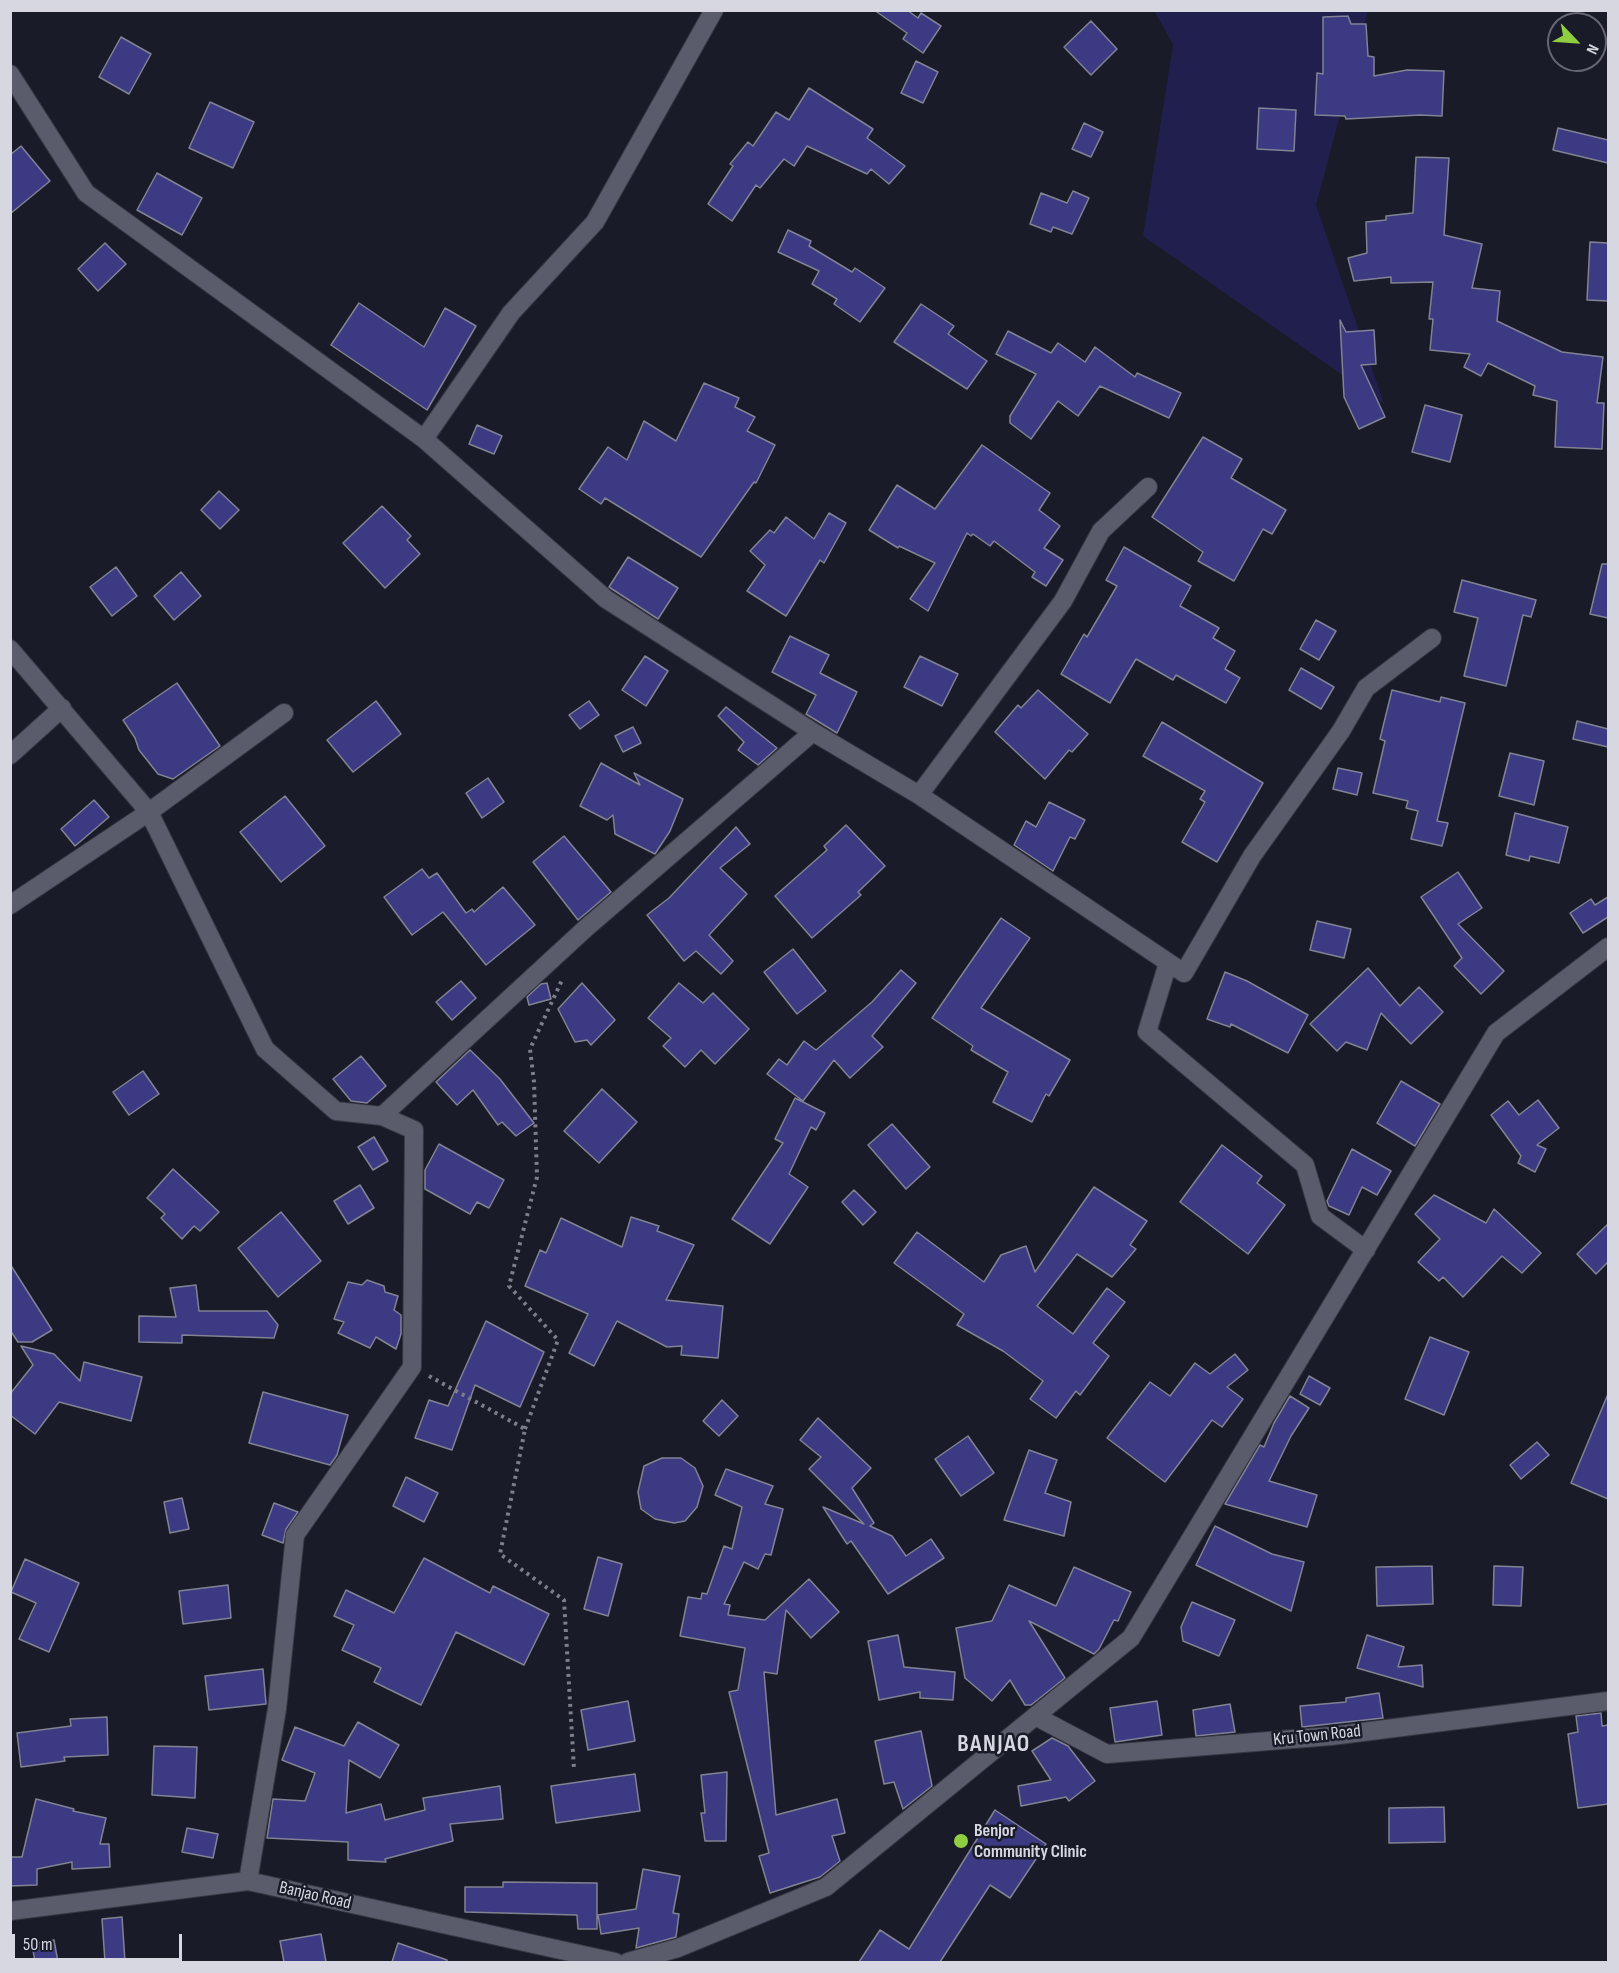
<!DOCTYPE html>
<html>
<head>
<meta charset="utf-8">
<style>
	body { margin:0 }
	#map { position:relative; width:1619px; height:1973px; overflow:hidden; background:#191b28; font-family:"Sofia Sans Condensed",sans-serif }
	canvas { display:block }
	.frame { position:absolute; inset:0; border:12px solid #d6d7e1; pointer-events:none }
	.north { position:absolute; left:1547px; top:12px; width:60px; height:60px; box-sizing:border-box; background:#191b28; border:2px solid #656672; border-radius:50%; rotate:115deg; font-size:16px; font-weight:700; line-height:24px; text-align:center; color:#d6d7e1 }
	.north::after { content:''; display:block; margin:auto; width:21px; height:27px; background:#90cd41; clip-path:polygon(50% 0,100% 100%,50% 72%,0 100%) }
	.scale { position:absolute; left:12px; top:1934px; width:170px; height:27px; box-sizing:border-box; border:3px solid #d6d7e1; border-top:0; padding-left:8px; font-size:18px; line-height:21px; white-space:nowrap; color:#d6d7e1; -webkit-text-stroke:4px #191b28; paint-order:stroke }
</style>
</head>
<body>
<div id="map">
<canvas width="1619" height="1973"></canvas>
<div class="frame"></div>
<div class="north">N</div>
<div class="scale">50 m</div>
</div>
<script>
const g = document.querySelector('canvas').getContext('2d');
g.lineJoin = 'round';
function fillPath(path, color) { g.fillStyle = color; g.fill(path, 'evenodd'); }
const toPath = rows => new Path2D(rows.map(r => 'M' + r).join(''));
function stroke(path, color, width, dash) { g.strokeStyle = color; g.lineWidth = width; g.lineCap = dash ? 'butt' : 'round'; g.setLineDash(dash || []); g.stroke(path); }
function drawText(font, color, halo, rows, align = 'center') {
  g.font = font + ' "Sofia Sans Condensed",sans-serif'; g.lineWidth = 5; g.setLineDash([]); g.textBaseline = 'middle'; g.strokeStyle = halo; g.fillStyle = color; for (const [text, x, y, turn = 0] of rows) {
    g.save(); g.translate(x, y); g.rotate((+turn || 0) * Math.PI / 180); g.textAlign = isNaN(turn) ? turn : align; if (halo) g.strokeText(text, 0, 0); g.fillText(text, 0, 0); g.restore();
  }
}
const green = toPath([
	[1154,11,1368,11,1316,205,1384,404,1143,236,1173,44]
]);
const building = toPath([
	[874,10,907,10,918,18,921,13,941,26,923,53,903,39,907,33,874,10],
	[1348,16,1351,24,1366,24,1368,56,1374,57,1374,76,1407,70,1444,71,1442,116,1420,115,1346,119,1345,116,1315,115,1317,73,1323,74,1323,17,1348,16],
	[1091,21,1117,49,1091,75,1064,47,1091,21],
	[121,37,151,54,129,94,99,77,121,37],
	[916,61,938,72,923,103,901,93,916,61],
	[809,88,873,129,867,138,905,166,889,184,871,169,867,174,807,146,794,166,784,159,760,188,756,185,732,221,708,204,733,166,730,164,748,142,753,146,776,112,789,120,809,88],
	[210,102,254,122,233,168,189,148,210,102],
	[1259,108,1296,110,1294,151,1257,149,1259,108],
	[1084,123,1103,132,1091,157,1072,149,1084,123],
	[1558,128,1608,140,1608,163,1553,150,1558,128],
	[21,146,50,181,10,214,10,155,21,146],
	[1416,157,1449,158,1444,235,1482,244,1472,288,1500,291,1497,321,1562,352,1603,357,1597,403,1604,403,1602,449,1555,447,1557,401,1533,395,1535,386,1488,363,1481,376,1464,367,1470,354,1430,350,1433,319,1429,319,1433,282,1391,283,1391,277,1354,281,1348,258,1367,253,1366,222,1386,220,1386,216,1413,213,1416,157],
	[157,173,202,198,182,235,137,210,157,173],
	[1073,191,1089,198,1072,234,1053,227,1051,232,1030,224,1041,193,1067,203,1073,191],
	[788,230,811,241,809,246,852,272,855,268,885,288,860,322,834,304,837,299,812,284,819,271,778,252,788,230],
	[1590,242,1608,243,1608,301,1587,300,1590,242],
	[105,243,126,264,98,291,78,269,105,243],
	[359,303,424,347,445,308,476,326,427,410,331,345,359,303],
	[921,304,954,326,948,334,987,361,967,389,894,342,921,304],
	[1340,320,1346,332,1374,330,1376,364,1361,365,1385,417,1359,429,1344,397,1340,320],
	[1008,331,1051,353,1058,343,1085,362,1095,347,1135,377,1137,373,1181,393,1169,418,1100,386,1078,416,1058,401,1031,439,1010,423,1010,416,1036,374,996,354,1008,331],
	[704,383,739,398,735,407,755,417,747,431,775,445,756,483,754,482,701,557,605,498,601,504,579,489,608,447,627,460,644,421,676,441,704,383],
	[1425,405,1462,415,1450,462,1412,452,1425,405],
	[477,425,502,436,494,454,469,444,477,425],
	[1203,437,1242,459,1231,478,1286,510,1272,534,1263,529,1234,581,1198,561,1203,552,1152,517,1203,437],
	[982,445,1050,493,1039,510,1060,526,1044,548,1063,560,1046,586,1032,577,1035,572,994,541,990,546,973,534,971,536,967,533,928,611,910,599,935,563,899,546,898,548,869,530,897,485,935,509,982,445],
	[219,491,239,510,220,529,201,510,219,491],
	[382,506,411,536,407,540,420,554,385,588,343,543,382,506],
	[829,513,846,523,824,563,820,560,786,616,747,591,765,565,750,551,770,530,774,533,786,517,814,539,829,513],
	[1124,547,1191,586,1180,606,1219,628,1213,638,1235,651,1225,669,1240,678,1226,703,1176,675,1173,680,1136,659,1110,703,1061,674,1084,634,1087,637,1117,586,1106,580,1124,547],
	[628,557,678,588,658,619,609,587,628,557],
	[1602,564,1608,564,1608,618,1590,614,1602,564],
	[116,567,137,596,112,616,90,587,116,567],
	[181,572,201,596,174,620,154,596,181,572],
	[1462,580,1536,600,1531,617,1523,615,1506,686,1464,676,1478,618,1454,612,1462,580],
	[1316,620,1336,631,1319,660,1300,649,1316,620],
	[790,636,829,655,820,673,857,692,837,733,806,714,816,695,772,672,790,636],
	[645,656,668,671,646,706,622,690,645,656],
	[920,656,958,674,942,706,904,687,920,656],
	[1301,668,1334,687,1321,709,1289,690,1301,668],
	[177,683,220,746,173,779,158,774,139,750,135,738,123,720,177,683],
	[1038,690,1088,734,1072,752,1069,750,1045,779,995,732,1018,705,1021,708,1038,690],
	[1392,690,1440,702,1441,697,1465,703,1437,821,1448,823,1442,846,1411,839,1418,811,1406,808,1408,801,1373,793,1385,741,1380,739,1392,690],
	[376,701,401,734,353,772,327,740,376,701],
	[589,701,599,715,580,729,569,715,589,701],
	[726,707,777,748,758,765,738,750,744,742,718,716,726,707],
	[1577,721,1608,729,1608,747,1573,739,1577,721],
	[1162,722,1263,783,1217,862,1182,842,1205,802,1200,799,1205,791,1143,756,1162,722],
	[633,727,641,743,623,752,615,736,633,727],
	[1510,753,1544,761,1534,805,1499,796,1510,753],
	[601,763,640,785,634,773,683,799,670,831,655,854,615,834,613,815,607,820,580,806,601,763],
	[1338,768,1362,773,1357,795,1333,789,1338,768],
	[488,778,504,802,482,818,466,793,488,778],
	[285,796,325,846,281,882,240,832,285,796],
	[94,800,109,817,75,846,61,829,94,800],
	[1049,802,1085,820,1075,839,1070,837,1053,871,1014,845,1026,821,1036,827,1049,802],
	[1515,813,1568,827,1559,863,1530,856,1529,861,1506,855,1515,813],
	[846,825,885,866,858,892,861,895,812,938,775,896,827,850,824,846,846,825],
	[736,827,750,844,720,868,747,894,709,935,733,961,721,974,696,951,684,961,647,915,669,898,736,827],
	[564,836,611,892,578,920,533,862,564,836],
	[422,869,429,878,437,873,466,913,472,909,474,912,503,887,535,925,486,965,443,912,412,935,384,897,422,869],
	[1458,872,1482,908,1458,924,1504,971,1481,994,1454,966,1462,958,1421,897,1458,872],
	[1608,897,1608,917,1583,933,1570,913,1591,899,1595,905,1608,897],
	[1001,918,1030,938,981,1008,1070,1060,1049,1096,1046,1094,1032,1122,993,1102,1008,1072,971,1050,973,1046,932,1018,1001,918],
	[1317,921,1351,929,1344,958,1310,950,1317,921],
	[793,949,826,991,797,1014,764,972,793,949],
	[1368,968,1400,1006,1419,987,1443,1012,1411,1044,1381,1013,1367,1050,1346,1042,1337,1051,1310,1024,1368,968],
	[901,970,916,983,872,1036,883,1047,850,1078,834,1060,803,1101,767,1074,779,1059,787,1065,804,1041,816,1050,872,1002,901,970],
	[1225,972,1247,981,1308,1015,1288,1053,1231,1024,1230,1027,1207,1019,1225,972],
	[461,981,476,998,452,1020,436,1002,461,981],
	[547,983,551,999,529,1005,527,997,541,984,547,983],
	[582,983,615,1020,591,1045,587,1040,575,1042,558,1009,582,983],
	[679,983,703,1003,713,993,749,1029,715,1064,701,1050,685,1067,663,1046,671,1038,648,1018,679,983],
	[470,1050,500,1079,534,1123,516,1136,502,1122,498,1125,473,1090,457,1105,436,1082,470,1050],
	[361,1056,386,1086,367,1103,351,1101,333,1079,361,1056],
	[143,1071,159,1094,129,1115,113,1092,143,1071],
	[1401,1081,1440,1104,1415,1146,1377,1123,1401,1081],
	[602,1089,637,1122,599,1163,564,1131,602,1089],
	[795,1098,825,1113,816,1130,811,1127,789,1174,808,1187,770,1244,732,1219,783,1143,775,1139,795,1098],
	[1538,1100,1559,1128,1537,1145,1546,1149,1535,1172,1518,1163,1521,1156,1491,1115,1508,1101,1519,1115,1538,1100],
	[892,1124,930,1167,906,1189,868,1145,892,1124],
	[374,1137,388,1161,373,1170,358,1147,374,1137],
	[439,1144,504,1180,489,1208,477,1202,470,1214,425,1189,425,1170,439,1144],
	[1222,1145,1262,1176,1257,1183,1285,1205,1248,1254,1180,1202,1222,1145],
	[1352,1149,1391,1171,1377,1195,1362,1187,1349,1215,1329,1206,1327,1201,1352,1149],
	[173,1169,219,1212,200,1231,194,1226,182,1239,161,1218,165,1214,147,1198,173,1169],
	[360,1185,374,1208,348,1224,334,1201,360,1185],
	[1094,1187,1147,1221,1130,1245,1136,1249,1112,1277,1077,1254,1037,1306,1073,1334,1107,1288,1125,1302,1093,1343,1109,1356,1080,1395,1076,1391,1056,1418,1030,1399,1043,1381,1003,1351,957,1325,964,1314,894,1263,917,1232,984,1282,1001,1255,1026,1246,1035,1272,1094,1187],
	[854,1190,876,1212,863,1225,842,1202,854,1190],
	[1434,1195,1486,1223,1494,1209,1541,1253,1522,1273,1502,1256,1463,1297,1443,1277,1439,1281,1418,1262,1440,1239,1415,1214,1434,1195],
	[281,1212,321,1261,278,1297,238,1248,281,1212],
	[631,1217,659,1226,657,1231,694,1245,666,1300,723,1306,718,1358,681,1355,682,1346,667,1347,617,1321,594,1366,569,1353,588,1314,525,1286,540,1250,546,1253,561,1218,622,1247,631,1217],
	[1608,1224,1608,1262,1596,1274,1577,1254,1608,1224],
	[10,1264,52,1330,32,1342,18,1342,10,1330,10,1264],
	[367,1280,384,1286,385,1292,398,1296,394,1310,401,1315,401,1334,396,1349,376,1337,370,1348,338,1333,344,1322,334,1319,348,1282,362,1285,367,1280],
	[196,1285,199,1311,267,1311,278,1325,274,1338,182,1335,182,1343,139,1342,139,1316,176,1317,170,1288,196,1285],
	[486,1321,544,1352,520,1407,475,1385,452,1450,415,1438,429,1400,448,1406,486,1321],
	[1430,1337,1469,1352,1444,1415,1405,1399,1430,1337],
	[21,1346,54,1354,80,1381,84,1362,142,1377,131,1421,59,1402,35,1434,10,1415,10,1394,33,1365,21,1346],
	[1235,1354,1248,1370,1227,1387,1243,1399,1222,1427,1212,1420,1165,1482,1107,1438,1150,1382,1170,1396,1195,1363,1210,1374,1235,1354],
	[1309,1376,1330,1388,1320,1405,1300,1394,1309,1376],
	[263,1392,348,1415,337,1455,330,1465,249,1443,263,1392],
	[1608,1394,1608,1499,1571,1483,1608,1394],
	[1290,1396,1309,1408,1291,1436,1269,1481,1317,1495,1307,1527,1225,1504,1260,1445,1264,1447,1274,1423,1290,1396],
	[722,1400,738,1416,719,1436,703,1421,722,1400],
	[818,1418,871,1468,852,1488,874,1523,870,1526,892,1536,906,1556,931,1539,944,1558,888,1594,851,1541,847,1544,823,1507,864,1524,809,1469,821,1457,800,1440,818,1418],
	[968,1436,994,1473,961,1496,935,1459,968,1436],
	[1537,1442,1549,1455,1521,1479,1510,1465,1537,1442],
	[1029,1450,1057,1460,1045,1493,1071,1502,1064,1536,1004,1520,1029,1450],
	[662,1458,681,1458,695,1468,703,1486,697,1507,685,1521,674,1523,655,1519,641,1509,638,1492,644,1466,662,1458],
	[726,1469,773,1486,765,1504,783,1509,771,1555,765,1554,758,1569,744,1562,724,1604,730,1605,728,1615,765,1620,809,1579,839,1612,811,1638,786,1610,777,1674,764,1672,776,1815,837,1799,845,1833,832,1836,840,1861,820,1877,770,1893,759,1856,769,1853,729,1692,738,1690,745,1648,680,1636,688,1597,701,1599,702,1593,707,1594,724,1546,732,1549,742,1507,715,1495,726,1469],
	[406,1477,438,1493,424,1522,393,1506,406,1477],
	[182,1498,189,1529,170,1533,164,1502,182,1498],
	[274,1503,298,1512,286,1529,283,1543,262,1535,274,1503],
	[1215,1526,1272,1554,1304,1562,1291,1611,1196,1565,1215,1526],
	[598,1557,622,1564,608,1616,584,1609,598,1557],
	[424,1558,490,1593,493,1586,549,1614,524,1665,456,1632,421,1705,374,1682,381,1668,342,1650,354,1625,334,1616,346,1590,394,1613,424,1558],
	[25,1559,79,1583,49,1652,19,1639,36,1603,11,1592,25,1559],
	[1432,1566,1433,1604,1377,1606,1376,1567,1432,1566],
	[1494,1566,1523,1567,1521,1606,1493,1605,1494,1566],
	[1074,1567,1131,1592,1118,1621,1114,1620,1099,1649,1094,1654,1029,1621,1065,1678,1031,1705,1025,1705,1010,1680,992,1701,965,1678,956,1628,992,1621,1009,1585,1056,1606,1074,1567],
	[228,1585,231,1618,183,1624,179,1591,228,1585],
	[1192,1602,1235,1620,1219,1656,1183,1641,1181,1627,1192,1602],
	[898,1635,904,1667,955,1672,953,1700,920,1698,920,1692,879,1700,868,1641,898,1635],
	[1367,1635,1404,1647,1398,1667,1422,1665,1423,1687,1357,1668,1367,1635],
	[263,1669,266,1704,209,1710,205,1676,263,1669],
	[1379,1693,1383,1718,1302,1727,1300,1706,1346,1702,1346,1698,1379,1693],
	[628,1701,635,1741,588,1750,581,1710,628,1701],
	[1157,1701,1162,1735,1115,1742,1110,1708,1157,1701],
	[1230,1704,1235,1732,1196,1736,1193,1710,1230,1704],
	[1601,1713,1602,1726,1608,1725,1608,1804,1578,1808,1568,1734,1578,1732,1576,1716,1601,1713],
	[107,1717,108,1755,64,1757,65,1761,21,1767,17,1733,71,1726,70,1719,107,1717],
	[358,1722,399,1745,380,1778,349,1760,346,1813,381,1804,385,1820,425,1810,423,1798,500,1786,503,1819,450,1824,453,1841,385,1859,386,1862,348,1860,348,1842,267,1838,273,1799,305,1801,315,1773,282,1760,295,1727,344,1746,358,1722],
	[921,1731,932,1786,903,1809,894,1782,884,1784,875,1741,921,1731],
	[1052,1738,1068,1746,1095,1781,1069,1801,1066,1797,1021,1806,1018,1786,1051,1780,1032,1751,1052,1738],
	[154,1746,197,1747,195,1798,152,1795,154,1746],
	[727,1772,726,1841,705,1841,701,1813,705,1813,701,1775,727,1772],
	[635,1774,640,1811,556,1823,551,1786,635,1774],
	[36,1799,74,1809,73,1811,106,1818,100,1844,109,1844,110,1867,72,1869,72,1862,37,1869,37,1885,10,1886,10,1857,22,1857,36,1799],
	[1444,1807,1445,1842,1389,1843,1389,1808,1444,1807],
	[995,1810,1046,1844,1010,1898,990,1885,940,1962,859,1962,880,1930,909,1949,995,1810],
	[187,1828,218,1834,213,1858,182,1852,187,1828],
	[643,1869,680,1876,673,1913,679,1914,676,1937,636,1948,639,1928,601,1934,598,1915,636,1909,643,1869],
	[503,1882,597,1883,597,1929,578,1929,577,1915,465,1912,465,1887,503,1887,503,1882],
	[122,1917,125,1962,105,1962,102,1919,122,1917],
	[321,1934,326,1962,284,1962,280,1941,321,1934],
	[54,1940,58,1962,35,1962,32,1944,54,1940],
	[398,1943,447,1960,447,1962,392,1962,398,1943]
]);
const path = toPath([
	[429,1376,525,1429,500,1554,564,1600,574,1769],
	[525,1429,558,1340,509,1286,537,1177,534,1082,530,1049,562,980]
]);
const street = toPath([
	[10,74,86,193,424,439,606,599,813,732,919,795,1184,973,1252,856,1341,731,1366,688,1432,638],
	[424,439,511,313,595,222,714,10],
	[10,649,149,812,265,1049,336,1111,382,1116,414,1130,412,1367,295,1535,277,1709,248,1881],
	[10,755,62,708],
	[919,795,1063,601,1101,531,1148,487],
	[10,905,149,812,284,713],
	[1168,963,1147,1032,1305,1165,1320,1216,1366,1250],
	[382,1116,586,928,813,732],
	[1035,1716,1107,1754,1331,1736,1608,1701],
	[10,1911,248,1881,615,1962],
	[628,1962,678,1948,826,1887,1131,1638,1496,1033,1608,947]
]);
const markers = [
	[961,1841,8,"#90cd41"]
];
const streetNames = [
	["Kru Town Road",1317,1736,-6],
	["Banjao Road",315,1896,13]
];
const poiNames = [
	["Benjor",974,1831],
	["Community Clinic",974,1852]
];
const districtNames = [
	["BANJAO",994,1745]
];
fillPath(green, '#201f4e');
fillPath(building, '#3b3a82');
stroke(building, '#818394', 1.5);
stroke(street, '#373742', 20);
stroke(path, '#7d7e8a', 4, [3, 4.5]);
stroke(street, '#5a5c6c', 18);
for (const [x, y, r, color] of markers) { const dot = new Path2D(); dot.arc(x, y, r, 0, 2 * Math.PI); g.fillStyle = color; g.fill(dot); stroke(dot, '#191b28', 2); }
drawText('18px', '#d6d7e1', '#191b28', streetNames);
drawText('bold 18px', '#d6d7e1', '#191b28', poiNames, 'left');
g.letterSpacing = '1.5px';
drawText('bold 24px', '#d6d7e1', '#191b28', districtNames);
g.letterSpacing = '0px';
</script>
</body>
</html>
